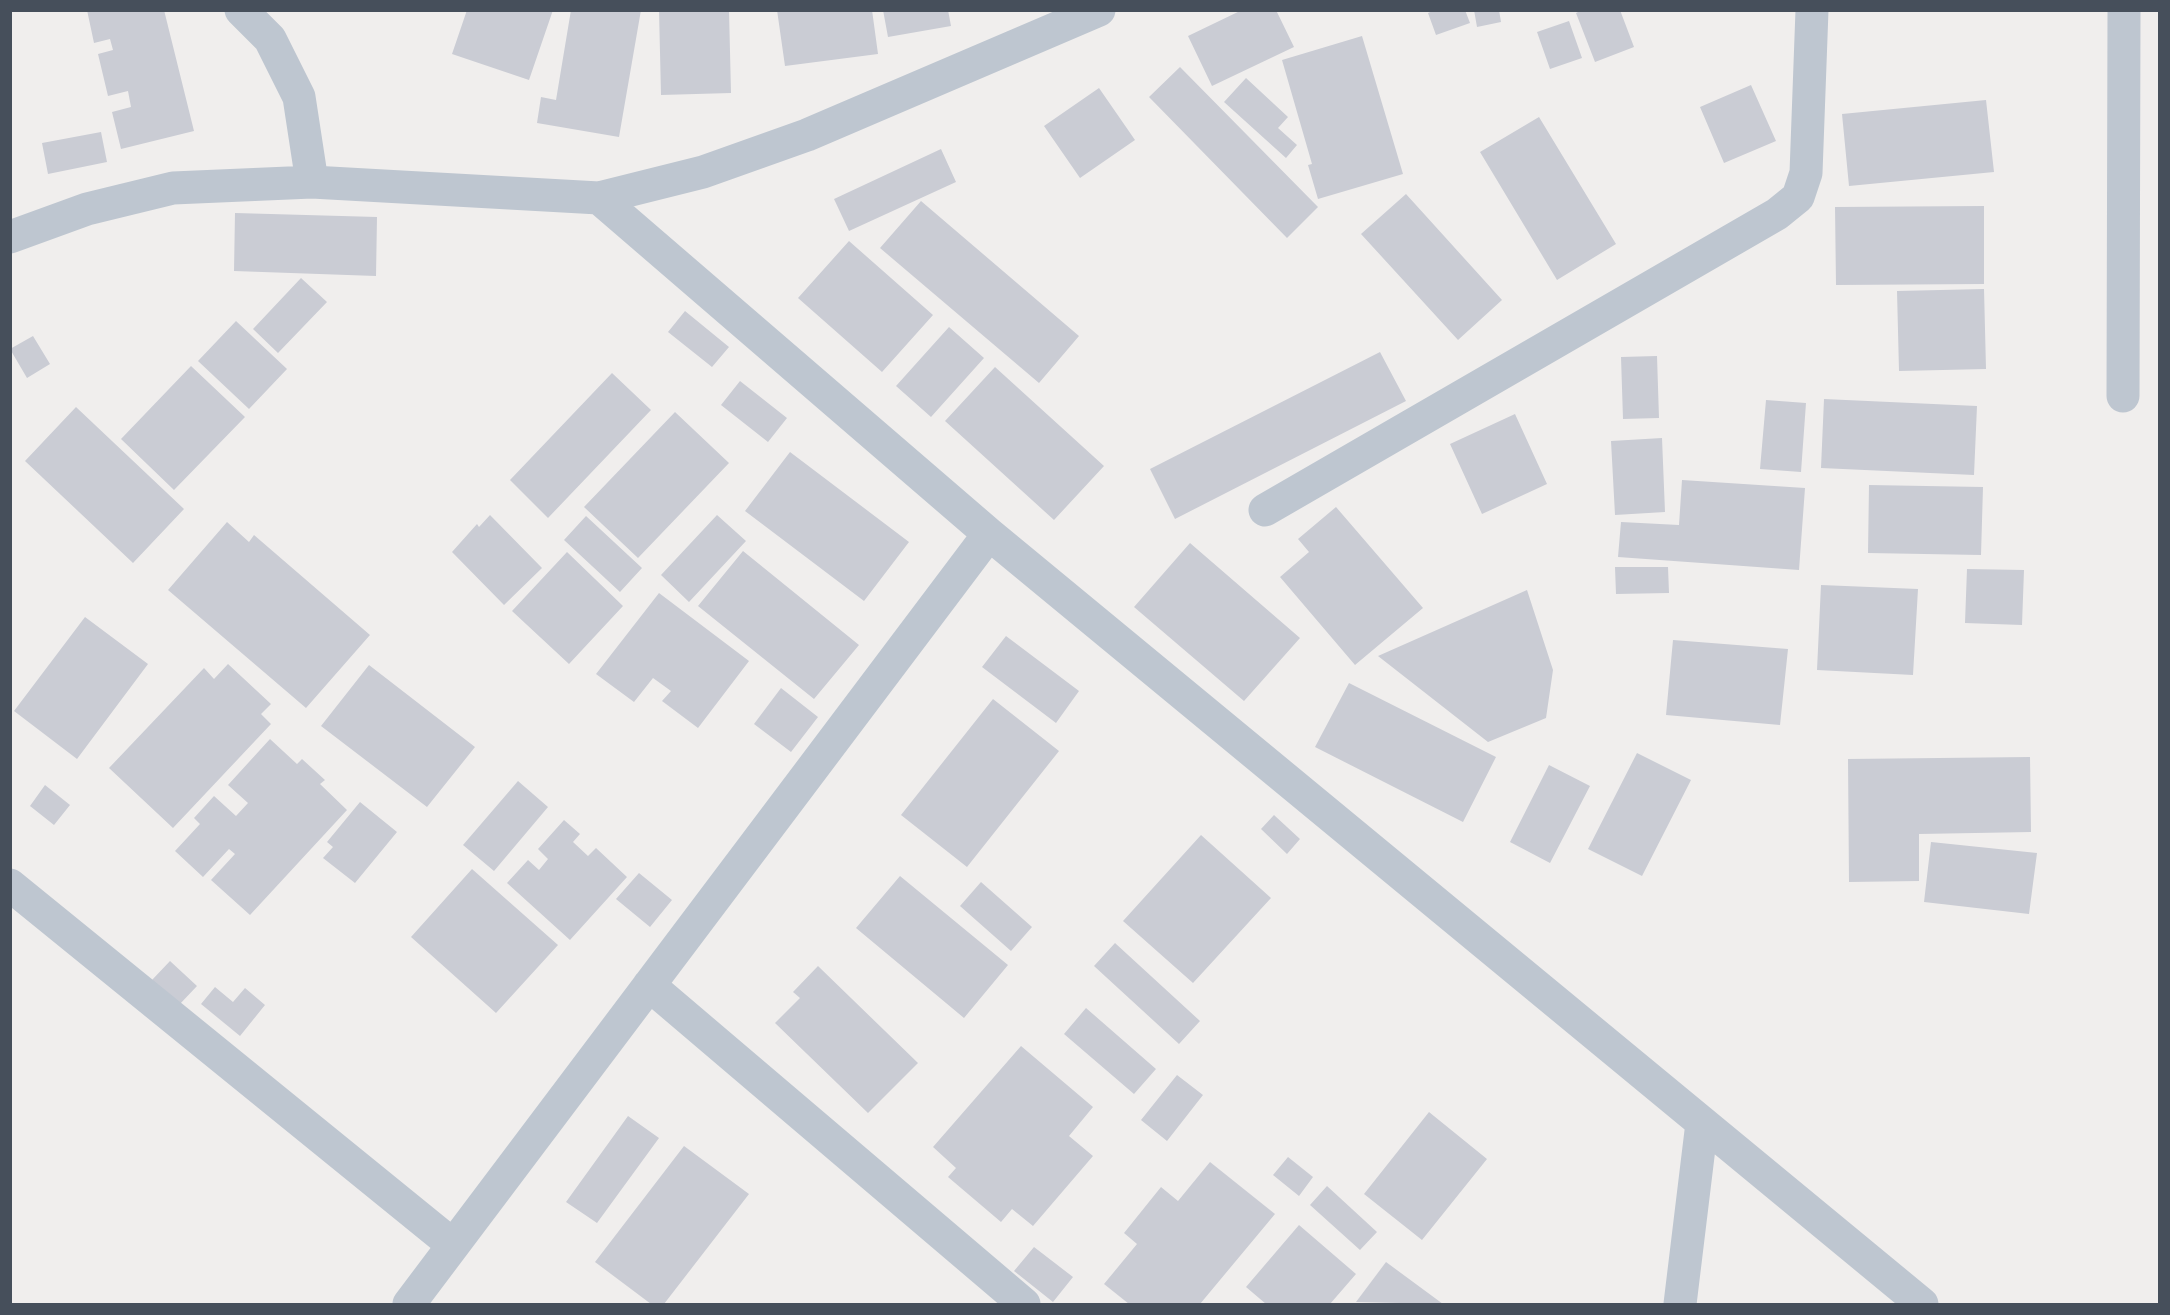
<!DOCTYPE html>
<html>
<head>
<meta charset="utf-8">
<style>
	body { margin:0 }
	#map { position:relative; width:2170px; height:1315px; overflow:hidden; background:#f0eeed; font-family:"Source Sans 3",sans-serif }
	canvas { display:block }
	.frame { position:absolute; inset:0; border:12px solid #464f5b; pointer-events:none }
</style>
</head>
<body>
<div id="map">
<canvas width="2170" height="1315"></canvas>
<div class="frame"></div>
</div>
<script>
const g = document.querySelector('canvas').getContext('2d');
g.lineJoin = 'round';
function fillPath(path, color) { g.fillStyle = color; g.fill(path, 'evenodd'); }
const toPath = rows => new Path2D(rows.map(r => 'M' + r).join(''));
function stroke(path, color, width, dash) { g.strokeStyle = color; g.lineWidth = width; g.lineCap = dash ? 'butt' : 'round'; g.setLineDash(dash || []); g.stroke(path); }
const building = toPath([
	[87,10,164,10,194,131,121,149,112,112,131,107,128,91,108,96,98,54,113,50,110,39,94,43],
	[467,10,553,10,529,80,452,54],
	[571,10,641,10,619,137,537,123,541,97,556,100],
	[659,10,729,10,731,93,661,95],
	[777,10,872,10,878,54,785,66],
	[883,10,948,10,951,26,888,37],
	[1242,10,1276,10,1294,47,1212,86,1188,36],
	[1435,10,1465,10,1470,23,1436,35,1428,13],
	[1474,10,1499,10,1501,22,1477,27],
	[1582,10,1620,10,1634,47,1595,62,1576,13],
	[1569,21,1582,58,1550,69,1537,32],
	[1362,36,1403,174,1318,199,1308,165,1312,164,1282,60],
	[1180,67,1318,207,1287,238,1149,97],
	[1246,78,1288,117,1278,128,1297,145,1286,158,1224,102],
	[1751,85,1776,141,1724,163,1700,107],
	[1099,88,1135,140,1080,178,1044,126],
	[1986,100,1994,172,1849,186,1842,114],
	[1539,117,1616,244,1557,280,1480,152],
	[101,132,107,162,48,174,42,143],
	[941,149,956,182,849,231,834,199],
	[1406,194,1502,300,1458,340,1361,234],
	[921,201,1079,336,1039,383,880,248],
	[1984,206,1984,284,1836,285,1835,207],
	[235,213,377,217,376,276,234,271],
	[849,241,933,315,882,372,798,298],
	[301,278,327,302,278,353,253,329],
	[1984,289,1986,369,1899,371,1897,291],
	[685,311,729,347,712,367,668,332],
	[236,321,287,369,249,409,198,361],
	[949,327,984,358,931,417,896,386],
	[33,336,50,364,27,378,10,349],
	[1380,352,1406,401,1175,519,1150,469],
	[1657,356,1659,418,1623,419,1621,357],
	[191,366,245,417,174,490,121,439],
	[995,367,1104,466,1054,520,945,421],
	[612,373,651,410,548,518,510,480],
	[740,381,787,418,768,442,721,405],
	[1824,399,1977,406,1974,475,1821,468],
	[1766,400,1806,403,1801,472,1760,469],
	[76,407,184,509,133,563,25,461],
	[675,412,729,463,638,558,584,507],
	[1515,414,1547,484,1482,514,1450,444],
	[1662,438,1665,512,1615,515,1611,441],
	[790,452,909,542,864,601,745,511],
	[1682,480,1805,488,1799,570,1618,557,1621,522,1679,525],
	[1869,485,1983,487,1981,555,1868,553],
	[1336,507,1423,608,1355,665,1280,577,1309,552,1298,539],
	[490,515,542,568,504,605,452,552,477,524,479,527],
	[717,515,746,541,689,602,661,575],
	[586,516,642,568,620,592,564,540],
	[227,522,249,542,254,535,370,635,306,708,168,590],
	[1190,543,1300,638,1244,701,1134,607],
	[743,551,859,645,814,699,698,606],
	[567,552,623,606,569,664,512,611],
	[1615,567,1668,567,1669,593,1616,594],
	[1967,569,2024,570,2022,625,1965,623],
	[1821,585,1918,589,1913,675,1817,670],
	[1527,590,1553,670,1546,718,1488,742,1378,656],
	[659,593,749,661,698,728,662,701,671,691,653,678,634,702,596,674],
	[85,617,148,664,77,759,14,711],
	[1006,636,1079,691,1056,723,982,667],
	[1673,640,1788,649,1780,725,1666,715],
	[228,664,271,704,261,714,271,724,173,828,109,768,204,668,214,679],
	[369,665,475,747,427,807,321,726],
	[1349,683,1496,757,1463,822,1315,747],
	[781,688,818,717,791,752,754,724],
	[993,699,1059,751,967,867,901,815],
	[270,739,297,764,302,759,325,780,320,784,347,810,250,915,211,880,235,854,229,849,203,877,175,851,200,824,194,818,214,796,236,816,248,803,228,785],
	[1637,753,1691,780,1642,876,1588,849],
	[2030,757,2031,832,1919,834,1919,881,1849,882,1848,759],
	[1549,765,1590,786,1550,863,1510,842],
	[518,781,548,807,494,871,463,845],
	[45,785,70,805,54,825,30,806],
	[360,802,397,832,355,883,323,858,333,847,327,842],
	[1274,815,1300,839,1287,854,1261,829],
	[564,820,580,834,573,842,588,856,596,848,627,877,570,940,507,883,528,860,539,870,548,859,538,849],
	[1201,835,1271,898,1193,983,1123,921],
	[1931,842,2037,853,2029,914,1924,902],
	[472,869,558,945,496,1013,411,937],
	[639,873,672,900,650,927,616,899],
	[900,876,1008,965,964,1018,856,928],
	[981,882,1032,927,1011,951,960,906],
	[1115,943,1200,1021,1179,1044,1094,966],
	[170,961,197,986,179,1005,152,980],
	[818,966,918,1063,868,1113,775,1023,800,998,793,992],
	[215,987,233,1002,245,988,265,1005,240,1036,201,1004],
	[1086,1008,1156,1069,1134,1094,1064,1034],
	[1021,1046,1093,1107,1069,1136,1093,1156,1033,1226,1012,1209,1001,1222,948,1177,956,1168,933,1147],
	[1177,1075,1203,1095,1167,1141,1141,1120],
	[1429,1112,1487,1159,1422,1240,1364,1194],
	[628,1116,659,1138,597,1223,566,1202],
	[684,1146,749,1194,664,1304,651,1304,595,1262],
	[1288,1157,1313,1177,1299,1196,1273,1175],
	[1210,1162,1275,1214,1200,1304,1129,1304,1104,1284,1137,1244,1124,1233,1161,1187,1178,1201],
	[1327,1186,1377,1232,1360,1250,1310,1205],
	[1299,1225,1356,1274,1330,1304,1266,1304,1246,1287],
	[1034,1247,1073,1277,1053,1302,1014,1271],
	[1386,1262,1443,1304,1356,1302]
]);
const street = toPath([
	[241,10,270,39,299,97,312,182],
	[599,198,989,534,1922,1304],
	[10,237,87,209,173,188,312,182,599,198,703,172,807,135,1099,10],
	[2123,396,2124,10],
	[1265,510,1777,214,1798,197,1806,173,1812,10],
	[10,885,453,1245],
	[649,985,1024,1304],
	[409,1304,989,534],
	[1680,1304,1702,1123]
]);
fillPath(building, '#caccd4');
stroke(street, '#bec6d0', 33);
</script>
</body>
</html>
